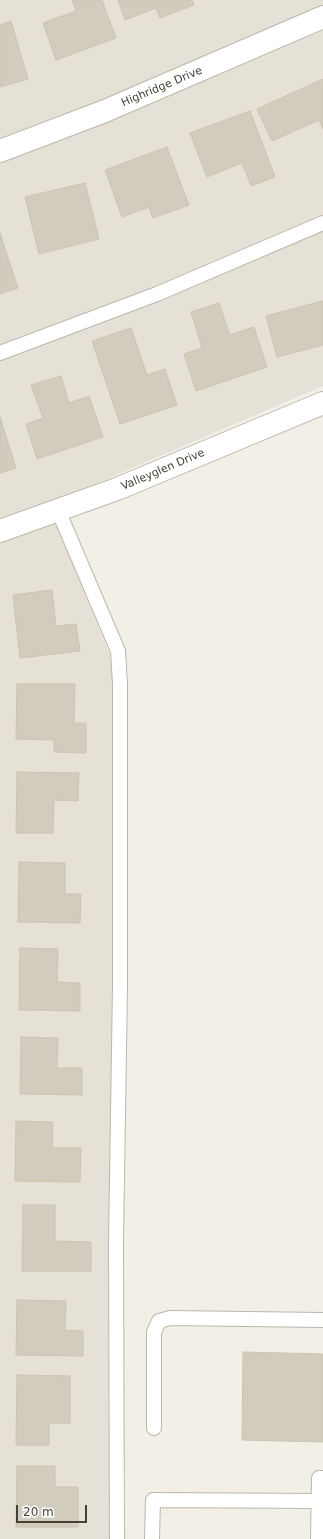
<!DOCTYPE html>
<html>
<head>
<meta charset="utf-8">
<style>
	body { margin:0 }
	#map { position:relative; width:323px; height:1539px; overflow:hidden; background:#f2efe7; font-family:"DejaVu Sans",sans-serif }
	canvas { display:block }
	.scale { position:absolute; left:16px; top:1505px; width:71px; height:18px; box-sizing:border-box; border:2px solid #444037; border-top:0; padding-left:5px; font-size:12px; line-height:14px; white-space:nowrap; color:#444037; -webkit-text-stroke:3px #fff; paint-order:stroke }
</style>
</head>
<body>
<div id="map">
<canvas width="323" height="1539"></canvas>
<div class="scale">20 m</div>
</div>
<script>
const g = document.querySelector('canvas').getContext('2d');
g.lineJoin = 'round';
function fillPath(path, color) { g.fillStyle = color; g.fill(path, 'evenodd'); }
const toPath = rows => new Path2D(rows.map(r => 'M' + r).join(''));
function stroke(path, color, width, dash) { g.strokeStyle = color; g.lineWidth = width; g.lineCap = dash ? 'butt' : 'round'; g.setLineDash(dash || []); g.stroke(path); }
function drawText(font, color, halo, rows, align = 'center') {
  g.font = font + ' "DejaVu Sans",sans-serif'; g.lineWidth = 3.5; g.setLineDash([]); g.textBaseline = 'middle'; g.strokeStyle = halo; g.fillStyle = color; for (const [text, x, y, turn = 0] of rows) {
    g.save(); g.translate(x, y); g.rotate((+turn || 0) * Math.PI / 180); g.textAlign = isNaN(turn) ? turn : align; if (halo) g.strokeText(text, 0, 0); g.fillText(text, 0, 0); g.restore();
  }
}
const residential = toPath([
	[0,0,323,0,323,386,48,504,124,689,123,1539,0,1539]
]);
const building = toPath([
	[72,0,102,0,116,38,56,60,43,23,76,11,72,0],
	[118,0,192,0,194,5,160,18,156,8,125,20,118,0],
	[11,21,28,79,0,87,0,25,11,21],
	[323,79,323,129,319,120,272,141,257,109,323,79],
	[250,111,275,177,251,186,242,163,207,177,190,133,250,111],
	[167,147,189,205,153,218,149,207,122,217,105,170,167,147],
	[85,183,99,239,39,254,25,197,85,183],
	[0,233,18,288,0,294,0,233],
	[323,301,323,345,277,357,266,316,323,301],
	[219,303,230,335,254,327,267,367,196,391,184,354,202,348,191,312,219,303],
	[131,328,147,375,165,369,177,405,120,424,92,341,131,328],
	[61,376,69,403,89,396,103,437,37,459,26,424,43,418,31,385,61,376],
	[0,417,16,468,0,473,0,417],
	[52,590,56,626,76,624,80,651,20,658,13,595,52,590],
	[17,684,75,684,74,723,86,723,86,753,54,752,54,740,16,739,17,684],
	[17,772,79,773,78,801,54,800,53,833,16,833,17,772],
	[19,862,65,863,65,894,81,894,80,923,18,922,19,862],
	[20,948,58,949,57,982,80,983,80,1011,19,1010,20,948],
	[21,1037,58,1038,57,1068,82,1068,82,1095,20,1094,21,1037],
	[16,1121,53,1122,52,1148,81,1148,80,1182,15,1181,16,1121],
	[23,1205,55,1205,55,1241,91,1242,91,1271,22,1271,23,1205],
	[17,1300,66,1301,65,1330,83,1331,83,1356,16,1355,17,1300],
	[243,1352,323,1354,323,1442,242,1440,243,1352],
	[17,1375,70,1376,70,1423,49,1423,49,1445,16,1445,17,1375],
	[17,1466,55,1466,55,1487,78,1487,78,1527,16,1527,17,1466]
]);
const service = toPath([
	[0,353,157,294,323,223],
	[58,510,118,651,120,684,120,985,116,1243,117,1539],
	[154,1428,154,1332,159,1321,170,1318,323,1320],
	[152,1539,153,1500,319,1501],
	[318,1539,319,1478,323,1478]
]);
const minor = toPath([
	[0,151,105,111,323,17],
	[0,531,117,489,323,403]
]);
const streetNames = [
	["Highridge Drive",162,87,-23],
	["Valleyglen Drive",163,470,-23]
];
fillPath(residential, '#e5e1d6');
fillPath(building, '#d2ccbe');
stroke(building, '#ccc4b1', 1);
stroke(service, '#bcb7ab', 16);
stroke(minor, '#bcb7ab', 24);
stroke(service, '#fff', 14);
stroke(minor, '#fff', 22);
drawText('11px', '#444037', '#fff', streetNames);
</script>
</body>
</html>
